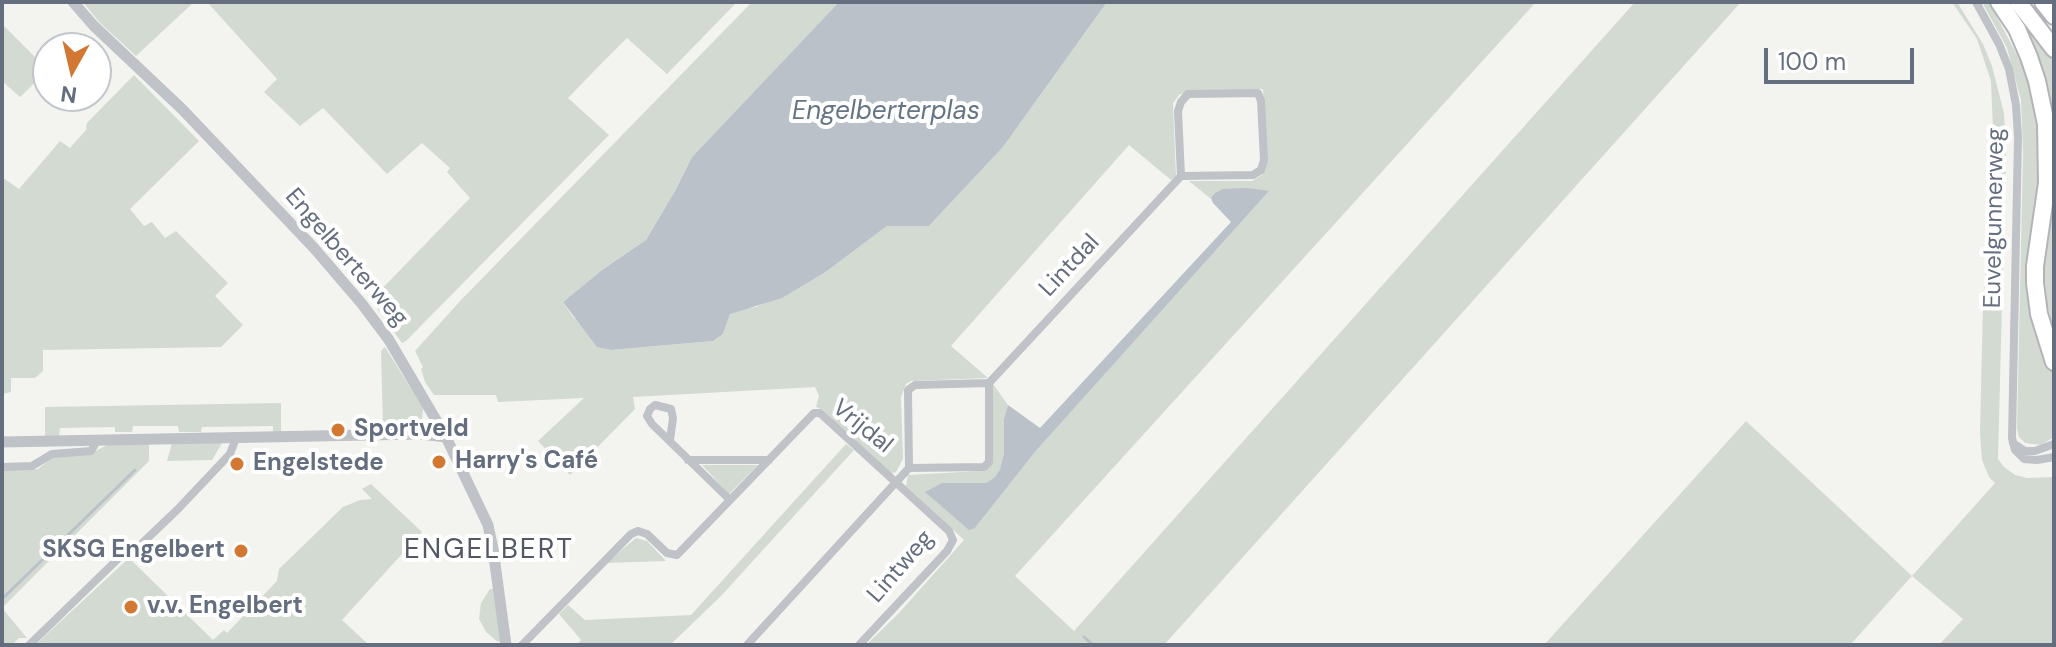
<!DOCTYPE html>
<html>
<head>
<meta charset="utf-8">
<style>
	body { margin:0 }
	#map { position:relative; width:2056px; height:647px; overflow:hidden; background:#f3f4f0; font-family:"DM Sans",sans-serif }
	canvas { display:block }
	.frame { position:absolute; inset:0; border:4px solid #656e7f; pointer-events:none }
	.north { position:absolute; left:32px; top:32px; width:80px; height:80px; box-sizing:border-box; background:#fff; border:2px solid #c1c5cc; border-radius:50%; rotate:188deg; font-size:22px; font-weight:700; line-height:32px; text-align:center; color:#656e7f }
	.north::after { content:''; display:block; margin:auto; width:28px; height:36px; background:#d27832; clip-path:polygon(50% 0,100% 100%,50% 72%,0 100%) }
	.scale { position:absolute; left:1764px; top:48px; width:150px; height:36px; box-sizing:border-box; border:4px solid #656e7f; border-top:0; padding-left:10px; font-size:24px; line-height:28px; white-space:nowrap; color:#656e7f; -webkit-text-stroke:6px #fff; paint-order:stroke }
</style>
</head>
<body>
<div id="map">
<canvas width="2056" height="647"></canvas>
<div class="frame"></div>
<div class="north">N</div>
<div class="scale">100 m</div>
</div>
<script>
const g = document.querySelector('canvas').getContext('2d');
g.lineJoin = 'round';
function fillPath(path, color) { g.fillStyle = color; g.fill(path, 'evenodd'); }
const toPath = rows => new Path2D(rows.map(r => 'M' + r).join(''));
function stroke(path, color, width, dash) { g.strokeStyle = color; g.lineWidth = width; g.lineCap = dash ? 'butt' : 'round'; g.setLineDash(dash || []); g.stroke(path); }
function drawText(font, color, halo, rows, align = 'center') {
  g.font = font + ' "DM Sans",sans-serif'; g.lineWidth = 8; g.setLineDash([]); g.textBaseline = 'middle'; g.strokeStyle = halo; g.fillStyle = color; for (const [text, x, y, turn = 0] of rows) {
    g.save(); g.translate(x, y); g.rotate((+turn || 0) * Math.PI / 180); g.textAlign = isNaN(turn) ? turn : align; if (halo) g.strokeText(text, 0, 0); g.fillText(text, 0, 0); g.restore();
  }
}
const green = toPath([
	[83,2,194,2,136,56,99,22],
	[207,2,737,2,667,74,627,38,599,66,568,98,609,135,406,341,402,343,371,300,470,198,447,172,450,168,422,143,387,174,323,108,300,126,264,92,277,79],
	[752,2,839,2,692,157,675,191,646,240,602,270,563,302,573,317,611,350,713,341,723,334,730,314,739,309,756,307,827,271,887,226,929,226,1003,147,1107,2,1536,2,1015,576,1074,631,1635,2,1741,2,1164,645,866,645,899,613,964,540,906,486,908,475,980,471,993,460,993,384,1008,405,1004,419,1004,453,1000,469,995,477,986,483,980,483,975,528,1035,452,1268,192,1211,199,1189,181,1252,181,1262,175,1266,167,1263,89,1180,94,1173,103,1176,176,1171,180,1129,145,951,346,988,378,911,381,906,384,901,397,903,459,896,472,890,474,823,410,816,407,819,396,815,387,633,397,635,409,570,475,538,441,584,398,498,402,496,395,434,395,425,382,421,369,423,367,415,351,462,299],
	[1952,2,1957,2,1983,44,1992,66,2004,113,2006,150,1998,459,2004,467,2015,475,2027,478,2054,477,2054,645,1939,645,1963,619,1912,576,1850,645,1544,645,1746,421,1912,576,1995,483,1989,477,1982,460,1980,433,1983,303,1994,154,1991,81,1977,39],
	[1982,2,1989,2,2024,68,2033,97,2039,134,2039,178,2035,213,2036,316,2054,375,2054,437,2041,445,2025,443,2019,437,2017,428,2023,152,2021,100,2007,48],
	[2004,2,2011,2,2054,59,2054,332,2047,304,2043,260,2051,147],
	[2,24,48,70,20,97,2,81],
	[134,75,199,141,130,209,144,226,152,222,165,238,176,231,228,283,215,296,243,325,221,347,43,350,43,371,35,378,11,378,11,392,2,394,2,177,19,189,60,141,70,148,86,130,87,123],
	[385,347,423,408,422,421,416,427,385,429,383,427,381,351],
	[281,403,281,433,273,433,273,426,202,427,201,432,179,432,178,426,133,426,132,432,115,432,115,427,60,428,59,436,45,436,45,407],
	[172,443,222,443,212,460,167,461],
	[109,444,149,444,149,461,2,608,27,638,19,638,12,645,2,645,2,470,38,469,53,457,90,454],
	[846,444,854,450,721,596,670,645,577,645,581,640,559,614,568,605,585,620,691,615],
	[702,465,758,465,729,494],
	[371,484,422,532,342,620,369,645,35,645,129,558,213,640,224,630,227,633,277,581,279,569,343,507,360,500,372,499,362,489],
	[636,538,647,541,666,561,606,563],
	[490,589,493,589,501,641,498,642,486,632,479,619,481,603]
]);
const water = toPath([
	[839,2,1107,2,1003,147,929,226,887,226,827,271,782,298,730,314,723,334,713,341,611,350,597,347,563,302,602,270,646,240,675,191,692,157],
	[1247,188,1269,191,1035,452,975,528,969,530,925,492,942,483,986,483,995,477,1000,469,1004,453,1004,419,1008,405,1040,428,1231,222,1213,203,1211,198,1215,193,1223,189]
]);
const stream = toPath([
	[3,598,135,470],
	[1084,637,1093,645]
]);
const minor = toPath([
	[1976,2,1999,44,2009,69,2016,105,2018,137,2012,438,2015,450,2024,459,2037,460,2054,457],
	[670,440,673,418,671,409,655,405,650,409,647,416,652,424,730,500],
	[2013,443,2025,451,2035,451,2054,444],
	[688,460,769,460],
	[2,467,32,466,52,454,91,451,97,441],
	[909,468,984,467,989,462,989,383],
	[29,645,121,556,132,553,178,509,230,454,236,438],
	[522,645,631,534,638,531,647,534,667,553,677,555,814,413,820,413,949,531,953,540,947,551,859,645],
	[747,645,909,468,908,390,915,385,989,383,1181,176,1178,111,1181,102,1188,94,1258,93,1261,101,1264,160,1261,170,1253,175,1181,176]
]);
const tertiary = toPath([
	[73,2,94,26,182,109,314,248,362,304,389,340,446,437,488,525,493,549,506,645],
	[2,442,421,434,446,437]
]);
const motorway = toPath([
	[1999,2,2017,29,2029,57,2037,81,2046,124,2047,183,2035,266,2035,283,2039,314,2054,362],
	[2018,2,2054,49],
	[2043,2,2054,16]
]);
const markers = [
	[338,430,8,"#d27832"],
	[439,462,8,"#d27832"],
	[237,464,8,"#d27832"],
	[241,551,8,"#d27832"],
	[131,607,8,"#d27832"]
];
const streetNames = [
	["Euvelgunnerweg",1995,218,-89],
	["Engelberterweg",346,258,49],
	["Lintdal",1070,266,-47],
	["Vrijdal",862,427,39],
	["Lintweg",901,567,-49]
];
const poiNames = [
	["Sportveld",354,430],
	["Harry's Café",455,462],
	["Engelstede",253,464],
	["SKSG Engelbert",225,551,"right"],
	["v.v. Engelbert",147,607]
];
const waterNames = [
	["Engelberterplas",886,112]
];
const quarterNames = [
	["ENGELBERT",489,551]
];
fillPath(green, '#d3dad2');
fillPath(water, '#bac1c8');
stroke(stream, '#bac1c8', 3);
stroke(motorway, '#b2b4b8', 20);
stroke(minor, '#bfc2c6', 8);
stroke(tertiary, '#bfc2c6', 11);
stroke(motorway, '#fff', 16);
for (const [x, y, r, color] of markers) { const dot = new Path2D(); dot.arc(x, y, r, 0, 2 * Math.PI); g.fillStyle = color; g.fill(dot); stroke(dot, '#fff', 3); }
drawText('24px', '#656e7f', '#fff', streetNames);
drawText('bold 24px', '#656e7f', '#fff', poiNames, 'left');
drawText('italic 26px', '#667583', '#fff', waterNames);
g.letterSpacing = '2px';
drawText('28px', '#535964', '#fff', quarterNames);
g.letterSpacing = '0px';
</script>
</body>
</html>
